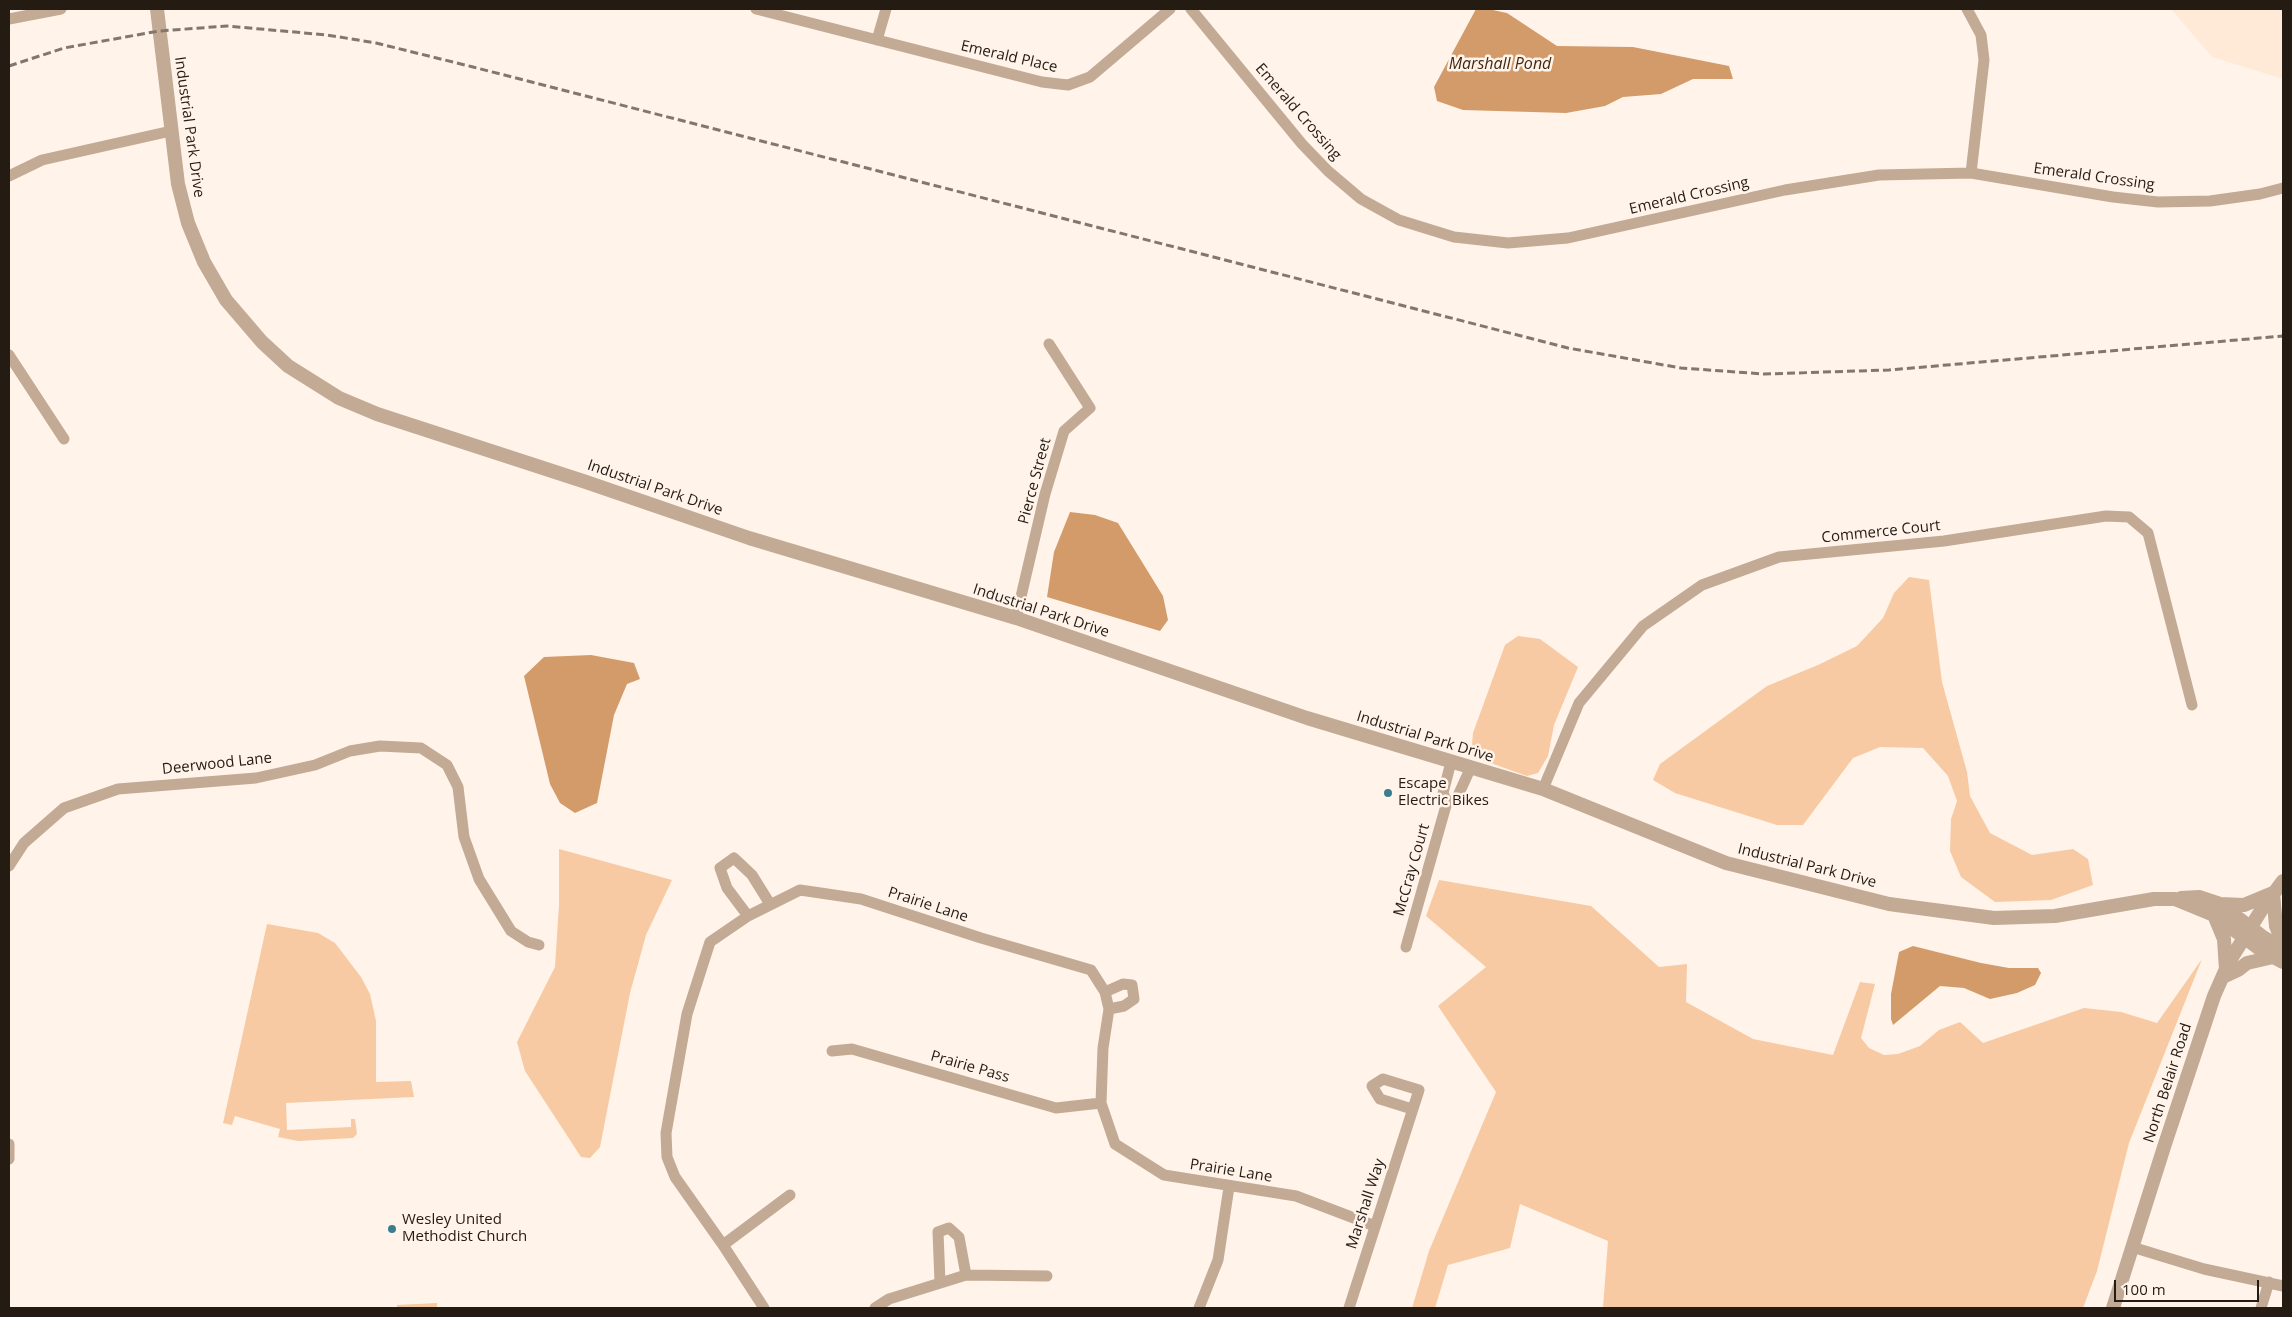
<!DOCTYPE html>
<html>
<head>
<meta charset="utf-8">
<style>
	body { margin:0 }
	#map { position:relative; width:2292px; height:1317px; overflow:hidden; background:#fff3ea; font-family:"Open Sans",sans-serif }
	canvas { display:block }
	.frame { position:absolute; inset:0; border:10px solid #241b12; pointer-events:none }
	.scale { position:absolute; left:2114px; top:1280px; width:145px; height:22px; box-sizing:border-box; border:2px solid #241b12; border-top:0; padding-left:6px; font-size:15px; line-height:18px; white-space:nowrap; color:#241b12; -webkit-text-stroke:4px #fff3ea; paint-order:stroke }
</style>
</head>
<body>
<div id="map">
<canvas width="2292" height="1317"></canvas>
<div class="frame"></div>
<div class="scale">100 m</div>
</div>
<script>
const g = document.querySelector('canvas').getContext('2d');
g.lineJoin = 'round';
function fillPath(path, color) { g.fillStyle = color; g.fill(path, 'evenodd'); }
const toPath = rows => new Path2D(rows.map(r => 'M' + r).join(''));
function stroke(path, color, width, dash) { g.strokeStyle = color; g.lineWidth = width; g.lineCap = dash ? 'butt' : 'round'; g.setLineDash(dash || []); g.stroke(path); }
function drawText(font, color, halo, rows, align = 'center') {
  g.font = font + ' "Open Sans",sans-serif'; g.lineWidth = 5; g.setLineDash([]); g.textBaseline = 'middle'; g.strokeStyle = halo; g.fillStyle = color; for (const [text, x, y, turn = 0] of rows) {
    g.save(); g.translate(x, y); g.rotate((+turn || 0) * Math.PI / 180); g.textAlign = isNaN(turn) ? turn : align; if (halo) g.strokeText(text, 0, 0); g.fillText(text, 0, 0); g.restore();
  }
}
const built = toPath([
	[2171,9,2283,9,2283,79,2212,57]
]);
const green = toPath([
	[1909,577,1929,580,1942,682,1967,772,1970,796,1990,833,2032,855,2073,849,2088,859,2093,885,2051,900,1995,902,1961,877,1950,851,1951,819,1957,801,1948,776,1923,748,1880,747,1853,758,1803,825,1777,825,1675,793,1653,780,1660,764,1767,686,1818,665,1857,646,1883,618,1894,593],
	[1518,636,1540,639,1578,667,1554,725,1548,756,1538,773,1527,776,1471,756,1473,733,1505,645],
	[559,849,672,880,646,935,630,993,600,1147,590,1158,581,1157,525,1071,517,1042,555,967,559,905],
	[1439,880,1591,906,1659,967,1687,964,1686,1002,1753,1039,1833,1055,1860,982,1875,984,1861,1038,1869,1048,1884,1055,1898,1054,1920,1046,1939,1030,1960,1022,1983,1043,2084,1008,2121,1012,2157,1023,2202,959,2129,1143,2097,1271,2083,1308,1603,1308,1608,1241,1520,1204,1510,1248,1448,1265,1435,1308,1412,1308,1429,1251,1496,1092,1438,1006,1486,967,1426,916],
	[267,924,318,933,335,943,361,977,370,994,376,1021,376,1082,411,1081,414,1097,286,1103,287,1130,351,1127,351,1119,355,1119,357,1134,353,1138,298,1141,278,1137,280,1129,235,1116,232,1125,223,1123],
	[437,1303,437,1308,397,1308,397,1305]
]);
const water = toPath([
	[1476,9,1488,9,1507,13,1557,46,1633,47,1729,66,1733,79,1693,79,1661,94,1623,97,1605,106,1566,113,1463,110,1437,101,1434,87],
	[1070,512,1095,515,1118,523,1163,596,1168,620,1160,631,1047,597,1054,552],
	[591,655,634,663,640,679,627,684,614,715,597,803,575,813,560,803,550,784,524,676,544,657],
	[1913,946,1981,963,2009,968,2038,968,2041,973,2035,985,2017,993,1990,999,1964,988,1940,986,1893,1025,1891,1019,1891,994,1899,952]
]);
const minor = toPath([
	[756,9,1042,82,1068,85,1090,77,1170,9],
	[1191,9,1302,144,1328,171,1361,199,1399,220,1454,237,1508,243,1568,238,1785,190,1879,175,1971,173,2113,197,2158,202,2210,201,2260,194,2283,188],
	[1967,9,1981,35,1984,60,1971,173],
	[9,19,61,9],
	[877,40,886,9],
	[9,176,42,160,171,131],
	[9,355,64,439],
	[1016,618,1045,494,1064,431,1090,408,1049,344],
	[1543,789,1579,703,1643,626,1702,585,1779,557,1944,541,2106,516,2129,517,2148,533,2192,705],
	[1447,802,1456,800,1471,767],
	[9,866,24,843,64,808,118,789,256,778,315,765,350,751,380,746,421,748,447,765,458,787,464,837,479,879,511,931,528,942,539,945],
	[748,916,727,888,720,868,734,858,752,875,770,904],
	[1406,947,1447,802,1443,793,1451,762],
	[1105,992,1123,984,1132,985,1134,999,1124,1006,1109,1009],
	[832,1051,852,1049,1056,1108,1101,1103],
	[9,1144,9,1159],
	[723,1245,790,1195],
	[2132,1247,2204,1269,2283,1286],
	[940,1282,938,1232,949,1228,959,1237,966,1275],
	[764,1308,723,1245,675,1177,667,1157,666,1133,687,1014,710,942,748,916,800,890,861,899,981,938,1091,970,1105,992,1109,1009,1103,1048,1101,1103,1115,1144,1164,1175,1296,1196,1375,1226],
	[875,1308,889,1299,966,1275,1047,1276],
	[1199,1308,1218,1260,1229,1187],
	[1349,1308,1419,1090,1383,1079,1372,1086,1380,1099,1412,1109],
	[2261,1308,2269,1282]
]);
const tertiary = toPath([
	[157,9,178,184,188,223,204,262,226,300,262,342,288,366,339,398,377,414,586,482,749,538,1016,618,1307,718,1543,789,1726,863,1889,904,1994,918,2055,916,2154,899,2175,899,2214,915,2264,952,2283,962],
	[2181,898,2199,897,2220,904,2263,937,2283,949],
	[2220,904,2244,905,2273,893,2276,926,2283,943],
	[2214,915,2224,939,2226,970],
	[2223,977,2238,970,2247,963,2273,957],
	[2113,1308,2164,1147,2214,996,2229,962,2262,909,2283,881]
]);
const rail = toPath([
	[9,66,64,48,159,31,227,26,327,35,376,43,473,67,1568,348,1681,368,1764,374,1889,370,2283,336]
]);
const markers = [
	[1388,793,5,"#397e8c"],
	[392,1229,5,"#397e8c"]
];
const streetNames = [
	["Emerald Place",1009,57,13],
	["Emerald Crossing",1298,112,49],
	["Industrial Park Drive",189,127,82],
	["Emerald Crossing",2094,177,8],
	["Emerald Crossing",1689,196,-13],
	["Pierce Street",1035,481,-75],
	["Industrial Park Drive",655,488,19],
	["Commerce Court",1881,532,-6],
	["Industrial Park Drive",1041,611,18],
	["Industrial Park Drive",1425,737,17],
	["Deerwood Lane",217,764,-6],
	["Industrial Park Drive",1807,866,14],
	["McCray Court",1412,870,-74],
	["Prairie Lane",928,905,18],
	["Prairie Pass",970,1067,16],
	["North Belair Road",2168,1083,-72],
	["Prairie Lane",1231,1171,9],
	["Marshall Way",1366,1204,-72]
];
const poiNames = [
	["Escape",1398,784],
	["Electric Bikes",1398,801],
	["Wesley United",402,1220],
	["Methodist Church",402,1237]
];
const waterNames = [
	["Marshall Pond",1500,64]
];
fillPath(built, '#ffead8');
fillPath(green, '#f7caa3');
fillPath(water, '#d39b6a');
stroke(minor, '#c3aa94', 11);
stroke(tertiary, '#c3aa94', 14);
stroke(rail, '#81776e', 3, [8, 4]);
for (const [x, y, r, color] of markers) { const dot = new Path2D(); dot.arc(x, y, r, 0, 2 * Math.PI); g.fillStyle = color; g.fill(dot); stroke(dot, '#fff3ea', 2); }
drawText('15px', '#241b12', '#fff3ea', streetNames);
drawText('15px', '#241b12', '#fff3ea', poiNames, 'left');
drawText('italic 16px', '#412913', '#fff3ea', waterNames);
</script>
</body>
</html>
